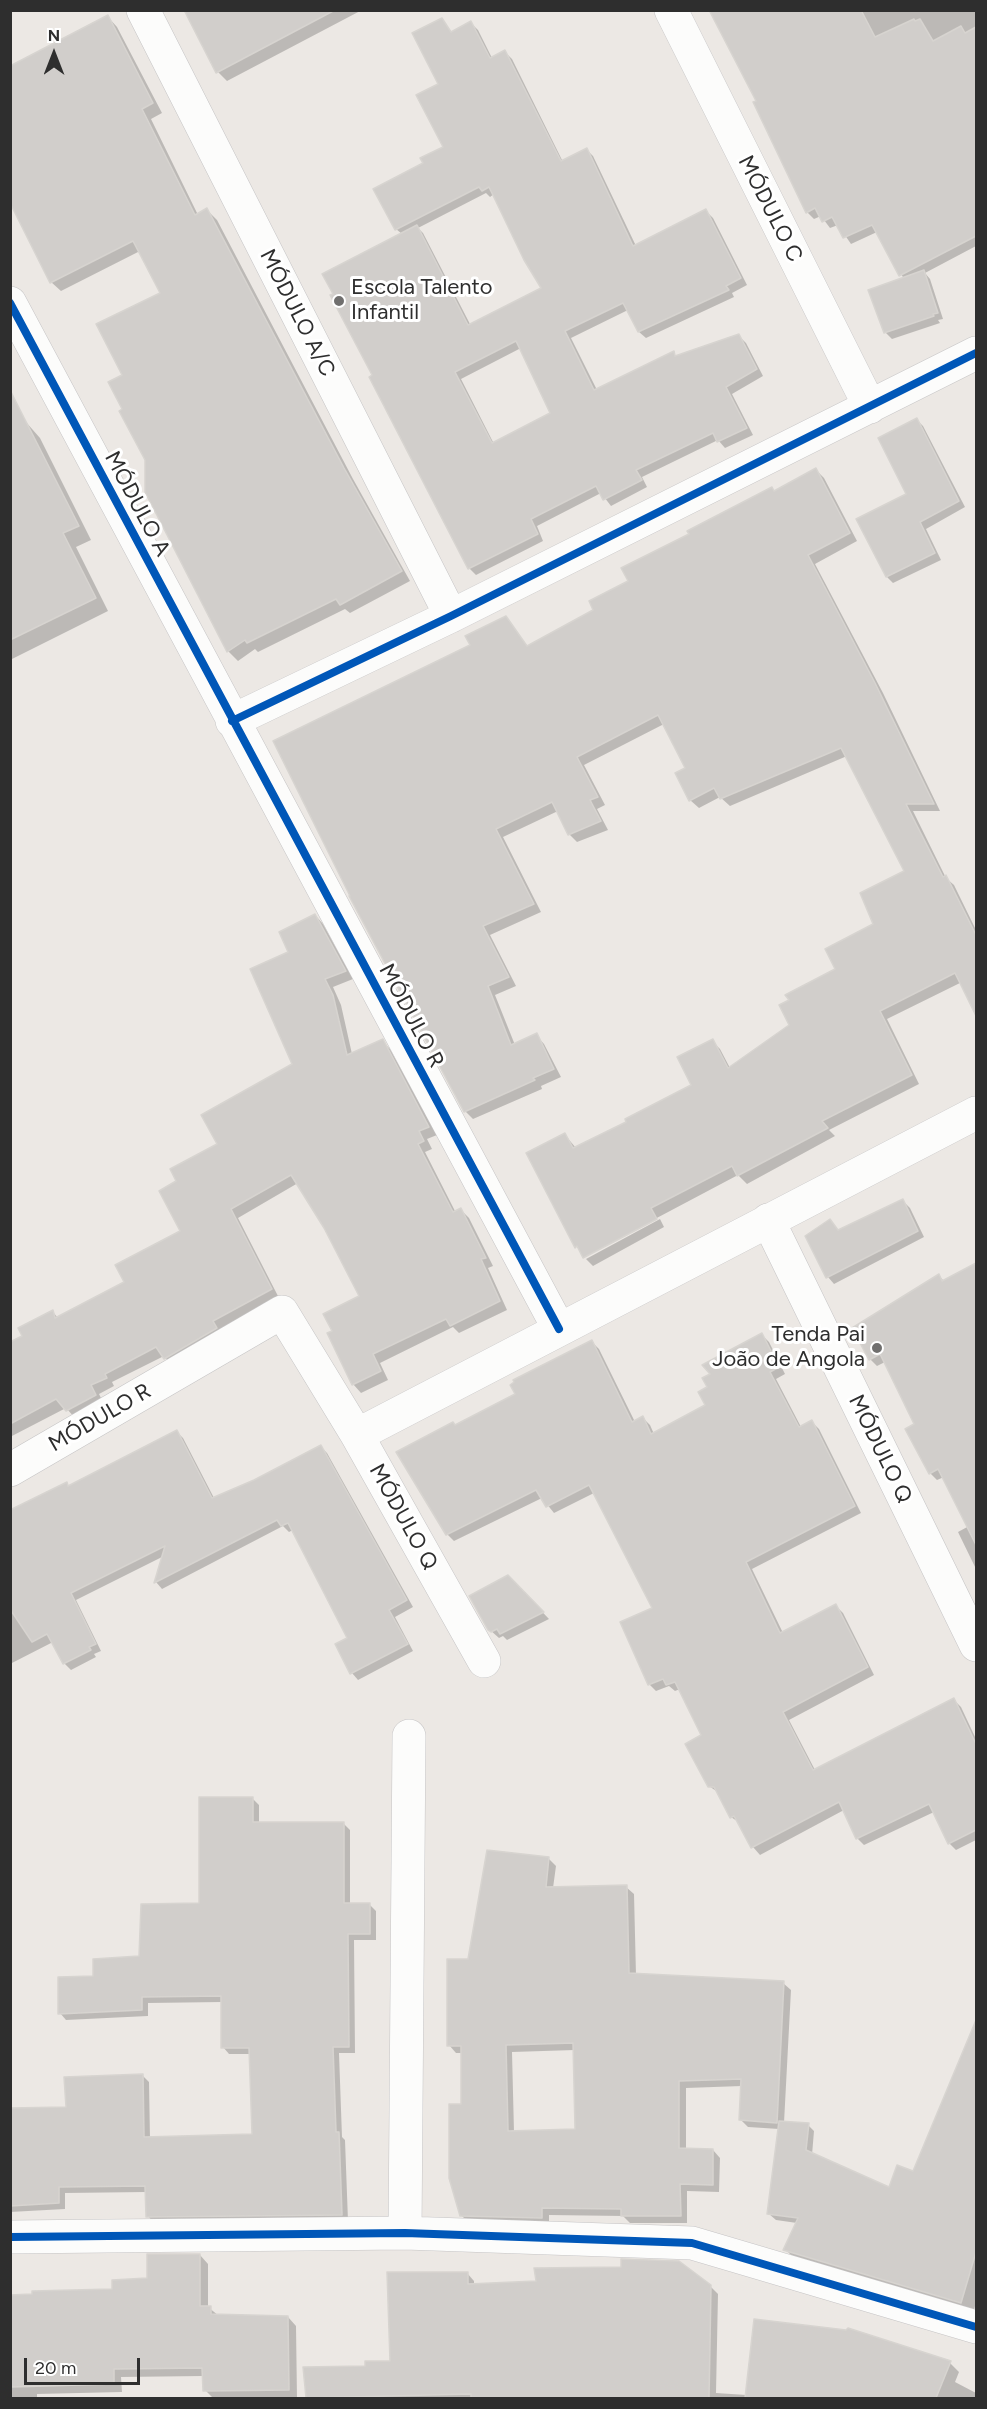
<!DOCTYPE html>
<html>
<head>
<meta charset="utf-8">
<style>
	body { margin:0 }
	#map { position:relative; width:987px; height:2409px; overflow:hidden; background:#ece8e4; font-family:Figtree,sans-serif }
	canvas { display:block }
	.frame { position:absolute; inset:0; border:12px solid #2e2e2e; pointer-events:none }
	.north { position:absolute; left:24px; top:24px; width:60px; height:60px; -webkit-text-stroke:4px #fff; paint-order:stroke; rotate:0deg; font-size:16px; font-weight:700; line-height:24px; text-align:center; color:#2e2e2e }
	.north::after { content:''; display:block; margin:auto; width:21px; height:27px; background:#2e2e2e; clip-path:polygon(50% 0,100% 100%,50% 72%,0 100%) }
	.scale { position:absolute; left:24px; top:2358px; width:116px; height:27px; box-sizing:border-box; border:3px solid #2e2e2e; border-top:0; padding-left:8px; font-size:18px; line-height:21px; white-space:nowrap; color:#2e2e2e; -webkit-text-stroke:4px #fff; paint-order:stroke }
</style>
</head>
<body>
<div id="map">
<canvas width="987" height="2409"></canvas>
<div class="frame"></div>
<div class="north">N</div>
<div class="scale">20 m</div>
</div>
<script>
const g = document.querySelector('canvas').getContext('2d');
g.lineJoin = 'round';
function fillPath(path, color) { g.fillStyle = color; g.fill(path, 'evenodd'); }
const toPath = rows => new Path2D(rows.map(r => 'M' + r).join(''));
function stroke(path, color, width, dash) { g.strokeStyle = color; g.lineWidth = width; g.lineCap = dash ? 'butt' : 'round'; g.setLineDash(dash || []); g.stroke(path); }
function drawText(font, color, halo, rows, align = 'center') {
  g.font = font + ' Figtree,sans-serif'; g.lineWidth = 6; g.setLineDash([]); g.textBaseline = 'middle'; g.strokeStyle = halo; g.fillStyle = color; for (const [text, x, y, turn = 0] of rows) {
    g.save(); g.translate(x, y); g.rotate((+turn || 0) * Math.PI / 180); g.textAlign = isNaN(turn) ? turn : align; if (halo) g.strokeText(text, 0, 0); g.fillText(text, 0, 0); g.restore();
  }
}
const shadow = toPath([
	[228,10,362,10,227,81,218,72],
	[711,10,976,10,976,246,925,273,930,279,943,319,938,320,940,323,892,339,885,332,904,279,877,232,851,244,838,225,830,228,821,216,814,219,807,212,758,102],
	[108,17,117,27,162,113,151,119,198,215,207,210,217,220,353,479,410,581,350,613,345,609,258,652,255,649,238,661,228,651,147,492,147,459,124,410,124,376,162,294,140,251,61,291,51,282],
	[441,20,452,33,471,23,478,30,492,58,505,52,512,59,563,162,587,150,593,156,636,246,706,211,713,218,747,285,732,293,734,297,646,338,639,332,628,310,571,338,597,390,673,353,677,357,739,336,746,343,763,376,732,394,753,435,725,448,718,440,642,477,647,487,611,506,601,493,537,526,543,541,476,575,469,568,371,377,374,376,402,234,396,229,425,163,445,148,440,85],
	[486,193,490,197,494,194,543,288,471,326,423,233,418,228],
	[521,348,552,413,494,444,461,379],
	[10,404,40,438,91,540,76,547,108,611,10,660],
	[917,420,923,426,965,507,926,529,941,560,893,583,887,577,908,495],
	[816,470,824,478,857,541,815,564,883,693,940,811,913,811,946,878,954,885,976,930,976,1012,962,982,887,1019,919,1084,829,1130,835,1136,747,1184,738,1175,585,1256,585,1258,577,1247,528,1154,565,1135,576,1148,628,1123,693,1086,712,1041,720,1049,730,1068,791,1026,875,925,906,872,847,756,730,806,720,797,699,808,690,800,687,769,664,724,584,765,605,805,597,809,608,830,577,842,569,834,558,811,503,837,541,912,490,935,516,986,495,995,515,1045,536,1035,544,1044,561,1077,541,1086,542,1089,473,1119,465,1111,472,645,505,618,528,647,595,610,630,581,775,492],
	[315,915,323,924,353,979,333,987,341,1005,352,1054,382,1041,390,1049,437,1135,427,1139,432,1149,425,1152,456,1213,461,1210,469,1218,493,1266,488,1268,507,1310,459,1333,453,1327,380,1363,388,1380,361,1393,353,1384,334,1331,361,1297,325,1227,298,1183,238,1218,279,1298,173,1366,164,1356,112,1382,114,1386,99,1394,104,1404,76,1419,66,1408,10,1437,10,1344,24,1337,53,1312,58,1318,126,1283,182,1232,178,1182,219,1144,294,1065,291,953],
	[903,1201,910,1208,924,1237,834,1284,828,1277,830,1221,839,1231],
	[660,1219,664,1227,593,1266,586,1259],
	[976,1265,976,1569,958,1532,969,1526,944,1477,937,1480,930,1473,916,1424,885,1362,877,1366,870,1359,939,1276,945,1282],
	[762,1335,769,1342,785,1374,776,1379,801,1427,812,1422,819,1429,861,1513,752,1569,783,1633,836,1606,843,1613,874,1675,789,1720,815,1770,954,1700,961,1707,976,1739,976,1840,956,1850,949,1843,934,1812,864,1845,857,1838,844,1810,760,1855,753,1847,740,1823,731,1817,719,1793,709,1786,703,1736,680,1689,675,1691,669,1686,656,1691,649,1684,655,1608,594,1493,554,1513,542,1498,454,1541,447,1534,456,1426,517,1394,592,1342,599,1349,635,1422,643,1418,650,1425,654,1434,707,1406,709,1388],
	[177,1432,183,1438,214,1498,254,1482,321,1447,327,1453,413,1607,395,1617,413,1651,358,1680,352,1673,337,1645,349,1638,293,1530,289,1532,283,1526,162,1589,156,1582,164,1556,76,1600,101,1651,94,1654,96,1657,71,1670,64,1663,53,1642,10,1664,10,1529,67,1484,70,1487],
	[508,1576,549,1619,507,1640,503,1636,499,1638,490,1630],
	[252,1798,259,1805,259,1824,344,1824,350,1830,350,1904,369,1904,376,1911,376,1940,354,1940,355,2053,339,2053,342,2137,345,2140,348,2221,154,2223,148,2216,147,2192,65,2193,65,2209,10,2212,10,2110,68,2109,142,2075,149,2082,150,2139,254,2135,251,2054,229,2054,223,2047,223,2002,148,2003,148,2016,66,2020,60,2013,95,1978,141,1958,200,1905],
	[548,1858,556,1866,553,1888,626,1887,634,1894,636,1975,783,1983,791,1990,784,2123,808,2125,814,2131,812,2155,890,2190,914,2173,972,2118,976,2122,976,2133,965,2175,976,2178,976,2301,974,2311,792,2256,785,2249,797,2223,776,2220,769,2214,779,2129,748,2127,741,2120,742,2086,686,2088,686,2150,713,2150,720,2158,719,2192,687,2191,687,2223,630,2223,623,2216,549,2215,549,2225,469,2223,461,2215,462,2053,456,2053,449,2045,469,1961],
	[575,2050,576,2131,514,2132,512,2052],
	[200,2255,208,2264,208,2307,219,2316,288,2317,296,2326,297,2398,213,2398,205,2390,204,2376,121,2377,122,2392,37,2394,37,2398,10,2398,10,2297,113,2291,149,2279],
	[467,2273,474,2281,474,2285,710,2286,718,2294,716,2393,762,2396,765,2398,307,2398,305,2368,367,2367,391,2362],
	[950,2363,959,2372,955,2382,976,2393,976,2398,772,2398,757,2393]
]);
const building = toPath([
	[184,10,335,10,216,73,184,10],
	[709,10,861,10,875,37,914,19,915,21,920,19,933,41,961,26,965,33,976,27,976,236,899,276,872,225,843,238,832,217,822,222,815,208,806,213,753,102,756,101,709,10],
	[108,15,153,103,142,109,195,215,207,208,344,468,402,571,340,605,336,599,247,643,245,640,227,652,145,492,145,460,119,411,122,409,108,382,122,375,96,324,160,293,133,241,50,283,10,203,10,66,108,15],
	[442,18,451,32,471,21,490,58,505,50,561,161,587,148,633,246,706,209,741,278,726,286,729,290,638,332,623,303,565,331,594,390,674,351,675,356,739,334,757,369,726,387,747,428,717,442,713,433,636,470,642,480,603,500,596,486,531,519,538,534,468,569,369,377,372,375,330,295,333,294,322,274,417,225,468,325,541,288,524,260,489,187,482,191,479,187,395,230,373,189,423,163,420,158,443,147,416,95,438,84,412,33,442,18],
	[516,341,550,413,492,443,455,372,516,341],
	[924,270,938,313,933,314,934,316,884,333,868,290,924,270],
	[10,390,79,526,63,533,96,598,10,640,10,390],
	[917,418,959,501,920,522,935,553,886,577,856,519,906,494,878,438,917,418],
	[816,468,850,533,808,555,875,683,934,804,906,804,943,877,946,875,976,935,976,1016,955,973,880,1011,912,1075,822,1121,828,1128,737,1176,732,1166,651,1208,657,1219,583,1258,577,1246,575,1248,526,1153,565,1133,573,1148,626,1122,625,1119,691,1085,677,1057,713,1039,728,1068,789,1025,779,1005,789,1000,785,995,835,969,825,949,873,924,860,893,904,871,841,748,720,799,714,788,689,801,675,773,685,768,658,715,577,757,598,797,590,800,601,821,568,835,552,802,496,829,534,904,483,926,509,977,488,986,511,1045,537,1033,554,1069,533,1078,535,1080,464,1112,349,896,350,896,273,741,470,645,465,636,506,616,527,646,593,610,589,601,628,581,621,568,689,534,687,531,772,487,774,491,816,468],
	[315,914,346,971,325,979,333,995,347,1055,383,1039,429,1127,419,1131,424,1141,418,1144,453,1212,461,1208,486,1258,481,1259,500,1301,450,1326,446,1319,373,1354,381,1371,352,1385,327,1333,332,1331,323,1314,359,1296,324,1228,291,1175,231,1209,272,1289,213,1321,217,1328,164,1359,156,1347,105,1374,107,1378,91,1385,96,1395,66,1411,56,1399,10,1424,10,1342,22,1336,18,1328,53,1310,55,1318,124,1282,115,1265,180,1231,159,1191,176,1181,170,1169,217,1144,201,1115,292,1064,250,969,288,952,279,932,315,914],
	[903,1199,918,1231,826,1278,805,1236,830,1219,838,1230,903,1199],
	[976,1263,976,1545,938,1469,929,1474,905,1429,914,1424,880,1354,869,1360,852,1328,939,1274,942,1281,976,1263],
	[762,1333,779,1367,770,1372,799,1427,812,1420,855,1506,746,1562,780,1633,836,1604,868,1667,783,1712,813,1770,954,1698,976,1744,976,1830,948,1844,929,1804,856,1839,839,1802,751,1848,734,1816,730,1818,714,1787,708,1787,685,1744,701,1735,675,1682,666,1685,663,1679,648,1685,620,1622,652,1608,589,1485,546,1507,536,1490,446,1535,396,1452,453,1422,455,1425,515,1394,510,1385,514,1382,513,1380,592,1340,632,1422,643,1416,651,1434,705,1405,698,1392,707,1387,702,1378,710,1374,702,1365,762,1333],
	[177,1430,212,1498,254,1480,321,1445,407,1600,389,1610,408,1644,350,1674,335,1644,347,1638,288,1523,281,1526,277,1520,154,1583,165,1546,71,1593,96,1644,89,1647,91,1650,63,1664,47,1634,32,1642,10,1609,10,1510,67,1482,68,1486,177,1430],
	[508,1575,544,1612,500,1634,497,1629,491,1632,488,1630,469,1596,508,1575],
	[199,1797,253,1797,253,1822,344,1822,344,1903,370,1903,370,1934,348,1934,349,2047,333,2047,336,2132,339,2132,342,2215,146,2217,145,2186,59,2187,59,2203,10,2206,10,2108,66,2107,64,2077,143,2074,144,2137,252,2134,249,2048,221,2048,221,1996,142,1997,142,2010,58,2014,58,1977,93,1976,93,1959,139,1956,141,1904,199,1903,199,1797],
	[487,1850,549,1857,546,1887,627,1885,629,1973,784,1981,777,2123,739,2120,741,2079,679,2081,679,2148,713,2149,713,2185,680,2184,681,2216,621,2216,621,2209,542,2208,542,2218,460,2216,449,2178,449,2104,461,2104,461,2046,447,2046,447,1959,468,1959,487,1850],
	[573,2043,575,2129,508,2131,506,2045,573,2043],
	[976,2020,976,2252,961,2303,783,2250,798,2218,767,2214,779,2121,809,2123,806,2150,889,2187,897,2165,913,2171,976,2020],
	[147,2254,200,2254,200,2306,211,2306,211,2314,288,2316,289,2390,203,2391,202,2368,114,2369,114,2384,10,2387,10,2295,32,2294,32,2291,112,2289,112,2280,147,2278,147,2254],
	[621,2259,679,2261,711,2285,709,2398,471,2398,471,2394,306,2398,303,2367,365,2366,365,2361,390,2361,387,2272,468,2272,468,2284,536,2281,534,2268,621,2267,621,2259],
	[754,2319,846,2330,848,2328,951,2361,936,2398,745,2398,754,2319]
]);
const minor = toPath([
	[143,10,451,616],
	[671,10,870,407],
	[10,303,559,1329],
	[232,721,451,616,976,353],
	[768,1220,976,1645],
	[357,1435,976,1113],
	[10,1470,282,1312,357,1435,484,1661],
	[405,2233,409,1736],
	[10,2237,405,2233,692,2243,976,2327]
]);
const cycleway = toPath([
	[10,303,559,1329],
	[232,721,451,616,976,353],
	[10,2237,405,2233,692,2243,976,2327]
]);
const markers = [
	[339,301,6,"#706f6e"],
	[877,1348,6,"#706f6e"]
];
const streetNames = [
	["MÓDULO C",770,209,63],
	["MÓDULO A/C",297,313,63],
	["MÓDULO A",137,504,62],
	["MÓDULO R",411,1016,62],
	["MÓDULO R",100,1418,-30],
	["MÓDULO Q",880,1449,64],
	["MÓDULO Q",403,1517,61]
];
const poiNames = [
	["Escola Talento",351,288],
	["Infantil",351,313],
	["Tenda Pai",865,1335,"right"],
	["João de Angola",865,1360,"right"]
];
fillPath(shadow, '#0003');
fillPath(building, '#d1cecb');
stroke(building, '#d7d4d0', 1.5);
stroke(minor, '#c5c4c5', 34);
stroke(minor, '#fcfcfb', 33);
stroke(cycleway, '#0057b8', 8);
for (const [x, y, r, color] of markers) { const dot = new Path2D(); dot.arc(x, y, r, 0, 2 * Math.PI); g.fillStyle = color; g.fill(dot); stroke(dot, '#fff', 2); }
drawText('22px', '#2e2e2e', '#fff', streetNames);
drawText('22px', '#2e2e2e', '#fff', poiNames, 'left');
</script>
</body>
</html>
